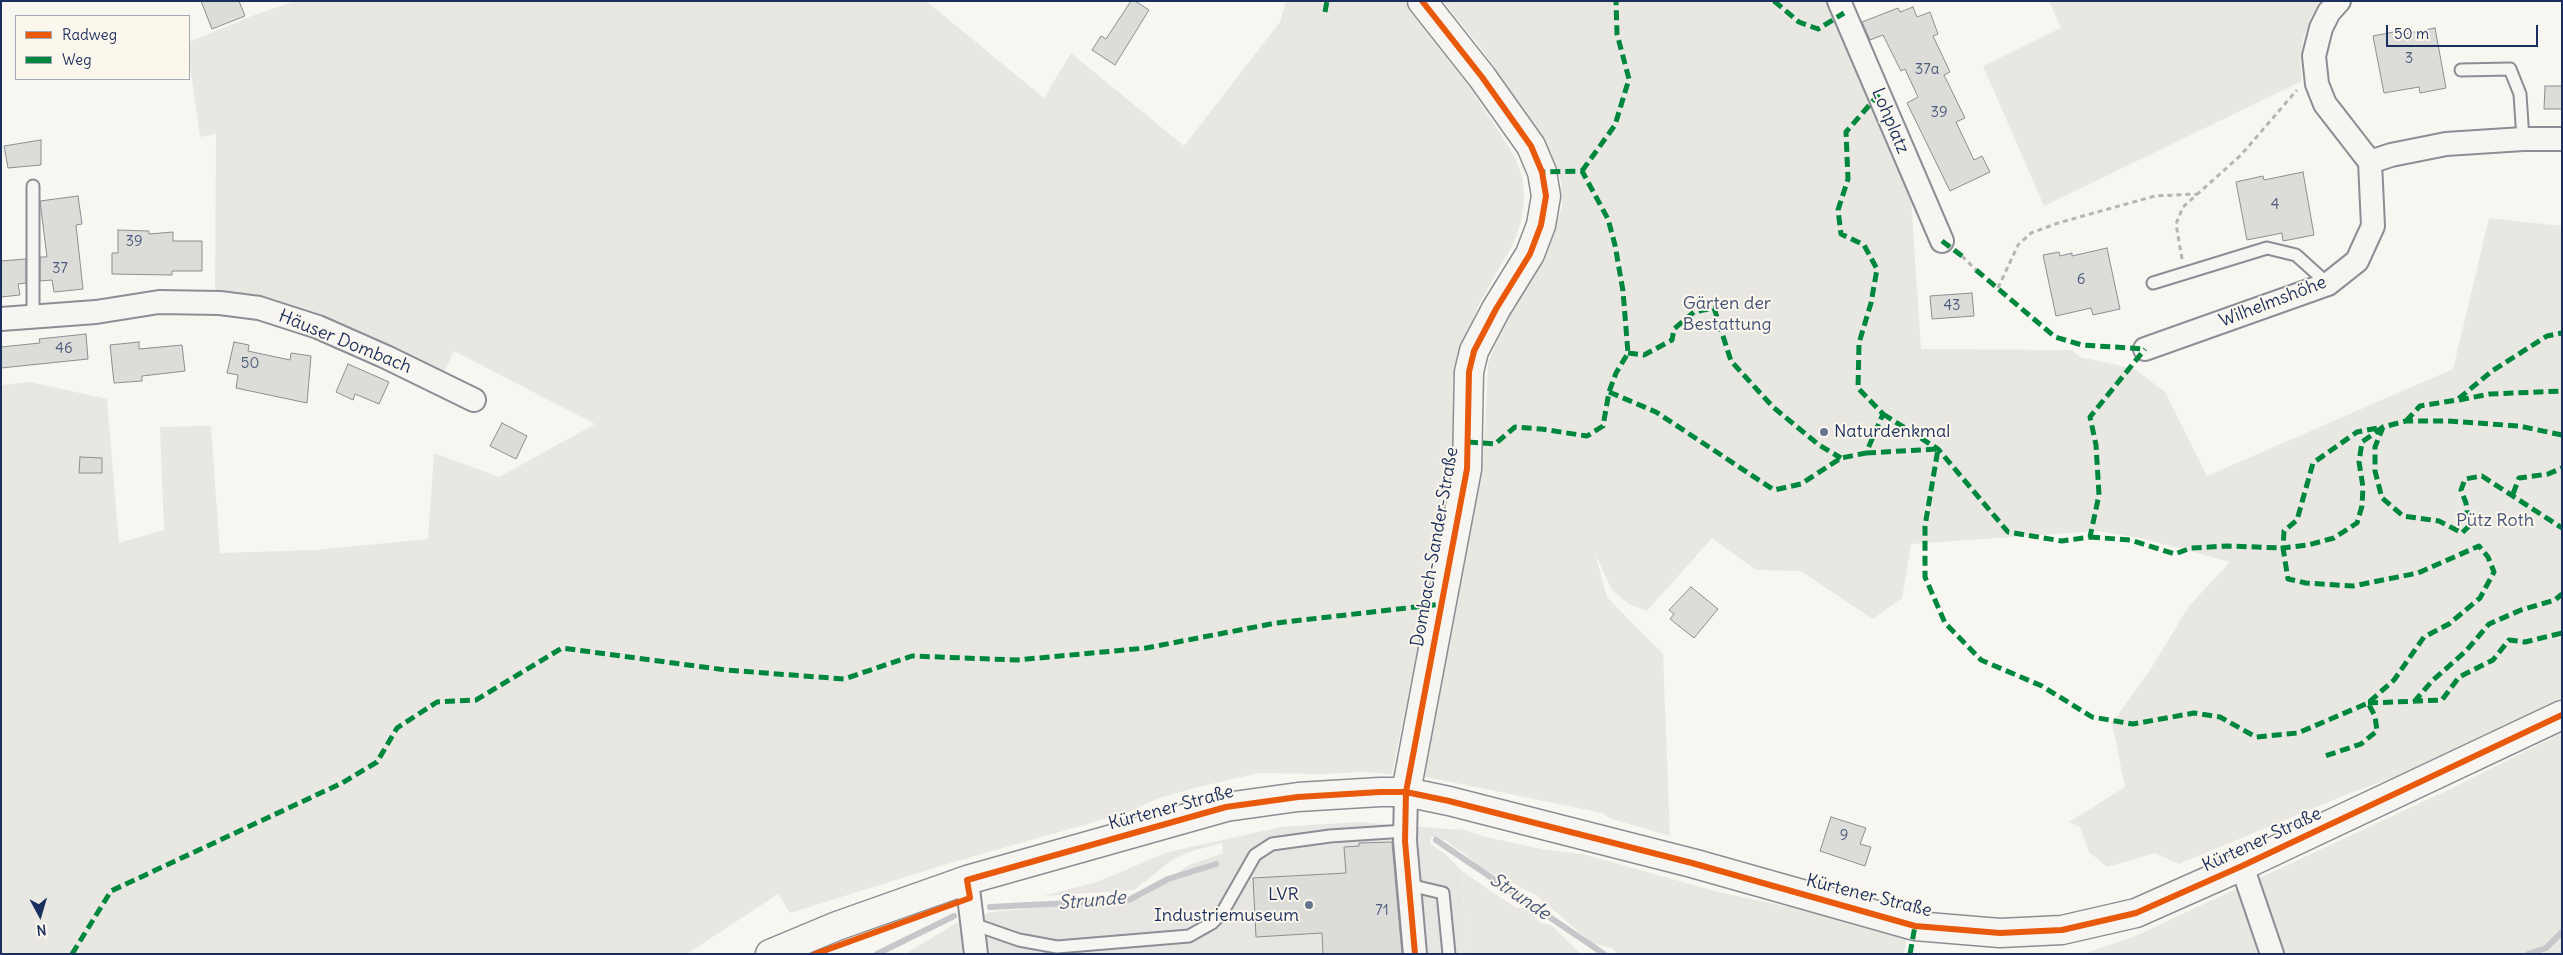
<!DOCTYPE html>
<html>
<head>
<meta charset="utf-8">
<style>
	body { margin:0 }
	#map { position:relative; width:2563px; height:955px; overflow:hidden; background:#f8f6f0; font-family:Delius,sans-serif }
	canvas { display:block }
	.frame { position:absolute; inset:0; border:2px solid #1b2f5e; pointer-events:none }
	.legend { position:absolute; left:15px; top:15px; width:175px; height:65px; box-sizing:border-box; background:#fbf7ec; border:1px solid #a1a7b3; margin:0; padding:6px 9px; list-style:none; font-size:15px; color:#1b2f5e }
	.legend li { display:flex; align-items:center; gap:10px; height:25px }
	.legend b { width:25px; border:1px solid #a1a7b3 }
	.north { position:absolute; left:15px; top:890px; width:50px; height:50px; -webkit-text-stroke:4px #fbf7ec; paint-order:stroke; rotate:174deg; font-size:14px; font-weight:700; line-height:20px; text-align:center; color:#1b2f5e }
	.north::after { content:''; display:block; margin:auto; width:18px; height:22px; background:#1b2f5e; clip-path:polygon(50% 0,100% 100%,50% 72%,0 100%) }
	.scale { position:absolute; left:2386px; top:25px; width:152px; height:22px; box-sizing:border-box; border:2px solid #1b2f5e; border-top:0; padding-left:6px; font-size:15px; line-height:18px; white-space:nowrap; color:#1b2f5e; -webkit-text-stroke:4px #fbf7ec; paint-order:stroke }
</style>
</head>
<body>
<div id="map">
<canvas width="2563" height="955"></canvas>
<div class="frame"></div>
<ul class="legend">
<li><b style="height:6px;background:#e8590c"></b>Radweg</li>
<li><b style="height:6px;background:#00873e"></b>Weg</li>
</ul>
<div class="north">N</div>
<div class="scale">50 m</div>
</div>
<script>
const g = document.querySelector('canvas').getContext('2d');
g.lineJoin = 'round';
function fillPath(path, color) { g.fillStyle = color; g.fill(path, 'evenodd'); }
const toPath = rows => new Path2D(rows.map(r => 'M' + r).join(''));
function stroke(path, color, width, dash) { g.strokeStyle = color; g.lineWidth = width; g.lineCap = dash ? 'butt' : 'round'; g.setLineDash(dash || []); g.stroke(path); }
function drawText(font, color, halo, rows, align = 'center') {
  g.font = font + ' Delius,sans-serif'; g.lineWidth = 4; g.setLineDash([]); g.textBaseline = 'middle'; g.strokeStyle = halo; g.fillStyle = color; for (const [text, x, y, turn = 0] of rows) {
    g.save(); g.translate(x, y); g.rotate((+turn || 0) * Math.PI / 180); g.textAlign = isNaN(turn) ? turn : align; if (halo) g.strokeText(text, 0, 0); g.fillText(text, 0, 0); g.restore();
  }
}
const built = toPath([
	[1358,822,1460,830,1461,851,1456,849,1446,840,1431,837,1430,844,1444,853,1462,871,1466,954,905,954,963,919,992,912,1066,905,1084,906,1141,898,1189,865,1223,853,1222,843,1189,852,1172,860,1134,890,1043,896,1097,882,1168,852,1281,827]
]);
const green = toPath([
	[295,1,926,1,1044,98,1071,53,1184,146,1280,22,1286,1,1404,1,1458,69,1507,144,1516,159,1523,180,1524,201,1521,222,1513,244,1479,304,1458,357,1455,427,1441,535,1392,774,1363,772,1323,774,1259,773,1198,787,1159,798,1126,813,947,864,790,913,778,894,687,954,1,954,1,385,30,382,107,399,119,543,164,530,160,427,211,426,220,553,315,550,428,539,434,453,499,477,595,424,454,351,442,376,215,296,216,134,200,137,189,59,189,42,252,16],
	[1443,1,1830,1,1911,198,1921,349,2072,350,2080,357,2135,369,2165,392,2207,476,2453,369,2489,218,2562,226,2562,699,2426,766,2350,793,2179,864,2155,853,2107,867,2089,852,2080,827,2069,822,2125,787,2112,723,2150,670,2189,606,2230,562,2145,539,2099,531,1911,544,1902,598,1873,619,1801,571,1756,570,1712,538,1647,611,1629,604,1612,590,1595,553,1607,597,1663,654,1670,836,1612,819,1602,813,1422,776,1458,601,1485,429,1488,363,1507,317,1555,228,1562,206,1561,180,1533,127,1483,51],
	[2049,1,2320,1,2310,19,2303,39,2300,60,2302,81,2044,206,1983,66,2061,28],
	[2562,733,2562,954,2083,954,2133,937,2446,791],
	[1460,828,1482,836,1541,849,1583,854,1715,891,1793,908,1840,912,1908,929,1904,954,1618,954,1612,948,1592,943,1536,895,1483,869,1461,851],
	[1462,871,1516,908,1528,908,1539,922,1552,926,1581,954,1466,954]
]);
const stream = toPath([
	[1436,840,1604,954],
	[990,907,1129,900,1168,879,1216,864],
	[877,954,954,916],
	[2528,954,2546,948,2562,932]
]);
const building = toPath([
	[201,1,239,1,245,16,212,29,201,1],
	[1131,1,1135,1,1149,10,1115,65,1092,50,1101,36,1106,39,1131,1],
	[1913,7,1917,17,1930,12,1938,34,1933,36,1950,72,1944,75,1965,118,1956,122,1974,160,1982,156,1990,172,1950,191,1907,103,1918,97,1905,69,1901,71,1883,35,1870,40,1862,22,1898,8,1900,12,1913,7],
	[2435,28,2446,88,2420,93,2419,87,2384,93,2373,36,2399,31,2400,35,2435,28],
	[2545,86,2562,86,2562,109,2544,109,2545,86],
	[41,140,41,165,8,168,4,146,41,140],
	[2303,172,2314,235,2283,241,2282,233,2247,240,2236,182,2263,176,2264,180,2303,172],
	[78,196,82,224,76,225,83,289,54,292,52,280,40,281,40,257,47,257,40,201,78,196],
	[118,230,149,231,149,234,173,232,173,241,202,241,202,271,172,271,172,275,112,274,112,253,118,253,118,230],
	[2107,248,2120,309,2093,315,2091,308,2056,316,2043,255,2059,252,2060,256,2072,253,2072,256,2107,248],
	[26,259,26,283,18,284,20,295,1,297,1,261,26,259],
	[1972,293,1974,316,1932,319,1930,296,1972,293],
	[86,334,88,359,1,368,1,347,40,343,39,339,86,334],
	[139,342,139,349,182,345,185,371,142,376,142,381,114,383,110,345,139,342],
	[234,342,249,345,248,351,290,360,291,353,311,356,307,403,236,388,238,375,227,373,234,342],
	[348,364,389,382,379,404,355,394,353,400,336,392,348,364],
	[502,423,527,436,516,459,490,446,502,423],
	[80,457,102,458,102,473,79,473,80,457],
	[1691,587,1718,609,1694,638,1670,619,1674,614,1669,610,1691,587],
	[1831,817,1866,828,1860,844,1871,847,1865,866,1820,851,1831,817],
	[1392,842,1402,954,1323,954,1322,933,1256,937,1253,878,1346,873,1344,847,1359,846,1359,843,1392,842]
]);
const path = toPath([
	[1962,256,1976,270],
	[2182,259,2176,224,2183,207,2241,155,2297,90],
	[1998,288,2018,245,2031,233,2058,223,2155,196,2198,194]
]);
const service = toPath([
	[2461,70,2510,69,2520,94,2523,139],
	[33,186,33,316],
	[2153,283,2267,248,2296,255,2328,284],
	[1409,885,1443,893,1449,954],
	[973,924,1019,940,1057,947,1189,936,1212,923,1222,913,1255,855,1272,844,1330,836,1405,831]
]);
const minor = toPath([
	[1839,1,1942,241],
	[2339,1,2329,12,2321,28,2314,56,2317,84,2325,104,2370,162],
	[1,319,96,312,159,302,220,303,259,308,318,327,386,357,474,400],
	[2145,349,2328,284,2357,261,2373,226,2370,162,2391,155,2446,144,2523,139,2562,139],
	[1406,792,1405,841,1415,954],
	[2242,866,2272,954],
	[967,880,976,954]
]);
const tertiary = toPath([
	[1406,792,1467,469,1469,372,1474,351,1496,309,1530,254,1541,225,1546,196,1542,172,1531,146,1482,77,1422,1]
]);
const secondary = toPath([
	[770,954,837,926,967,880,1226,807,1298,797,1380,792,1406,792,1449,801,1692,863,1915,926,2000,933,2062,930,2136,913,2242,866,2562,715]
]);
const quiet = toPath([
	[1774,1,1799,22,1818,29,1844,13],
	[1325,12,1327,1],
	[1582,171,1615,125,1629,79,1617,34,1616,1],
	[1942,241,1962,256],
	[1976,270,2055,337,2082,345,2145,349],
	[1628,353,1644,355,1672,340,1674,329,1694,312,1714,308,1731,361,1773,407,1819,445,1841,458],
	[1609,392,1656,412,1774,490,1801,484,1841,458,1866,453,1883,414,1858,388,1859,343,1871,303,1877,269,1864,245,1841,234,1838,210,1848,179,1846,132,1879,94],
	[2459,400,2490,394,2562,391],
	[1883,414,1938,449,2008,532,2062,541,2090,537,2099,495,2096,445,2090,417,2145,349],
	[2406,421,2420,406,2457,400,2492,371,2547,336,2562,333],
	[2383,427,2362,442,2359,462,2363,487,2362,506,2357,523,2334,538,2308,545,2283,548,2284,531,2297,520,2313,463,2357,432,2383,427],
	[2562,435,2519,426,2448,421,2406,421,2383,427,2375,447,2375,471,2382,498,2403,516,2439,521,2462,533,2469,526,2466,503,2461,490,2465,479,2482,476,2562,528],
	[1468,442,1495,444,1515,427,1541,429,1587,436,1603,426,1609,392,1616,373,1628,353,1623,291,1615,245,1608,219,1582,171,1542,172],
	[1866,453,1938,449,1925,526,1925,577,1945,623,1981,660,2042,686,2092,717,2133,724,2194,713,2220,717,2256,737,2298,733,2368,703,2375,716,2377,731,2361,744,2325,756],
	[2513,494,2519,478,2548,474,2562,468],
	[2090,537,2130,540,2175,554,2191,548,2228,546,2283,548,2288,579,2306,583,2353,586,2418,573,2479,546,2488,557,2494,572,2480,598,2449,624,2424,637,2394,680,2368,703],
	[2414,702,2432,681,2466,651,2489,624,2521,610,2555,600,2562,594],
	[2368,703,2442,700,2459,677,2493,660,2509,640,2525,642,2562,633],
	[72,954,111,891,342,783,377,762,397,728,437,702,476,700,562,648,726,670,844,679,912,656,1017,660,1146,648,1276,623,1442,604],
	[1910,954,1915,926]
]);
const cycleway = toPath([
	[815,954,970,898,967,880,1226,807,1298,797,1380,792,1406,792,1449,801,1692,863,1915,926,2000,933,2062,930,2136,913,2242,866,2562,715],
	[1415,954,1405,841,1406,792,1467,469,1469,372,1474,351,1496,309,1530,254,1541,225,1546,196,1542,172,1531,146,1482,77,1422,1]
]);
const markers = [
	[1824,432,5,"#687591"],
	[1309,905,5,"#687591"]
];
const numberNames = [
	["3",2409,59],
	["37a",1927,70],
	["39",1939,113],
	["4",2275,205],
	["39",134,242],
	["37",60,269],
	["6",2081,280],
	["43",1952,306],
	["46",64,349],
	["50",250,364],
	["9",1844,836],
	["71",1382,911]
];
const streetNames = [
	["Lohplatz",1890,121,67],
	["Wilhelmshöhe",2273,302,-21],
	["Häuser Dombach",345,342,22],
	["Dombach-Sander-Straße",1435,547,-80],
	["Kürtener Straße",1171,808,-15],
	["Kürtener Straße",2262,840,-25],
	["Kürtener Straße",1869,896,14]
];
const parkNames = [
	["Gärten der",1727,304],
	["Bestattung",1727,325],
	["Pütz Roth",2495,521]
];
const poiNames = [
	["Naturdenkmal",1834,432],
	["LVR",1299,895,"right"],
	["Industriemuseum",1299,916,"right"]
];
const waterNames = [
	["Strunde",1520,897,34],
	["Strunde",1092,901,-5]
];
fillPath(built, '#e7e6e2');
fillPath(green, '#e8e7e2');
stroke(stream, '#c5c7cb', 6);
fillPath(building, '#dcdcd9');
stroke(building, '#8b8e94', 1);
stroke(service, '#8b8e94', 15);
stroke(minor, '#8b8e94', 26);
stroke(tertiary, '#8b8e94', 31);
stroke(secondary, '#8b8e94', 31);
stroke(path, '#b3b5b7', 3, [5, 4]);
stroke(service, '#f6f5f1', 11);
stroke(minor, '#f6f5f1', 22);
stroke(tertiary, '#f6f5f1', 28);
stroke(secondary, '#f6f5f1', 28);
stroke(quiet, '#00873e', 5, [10, 5]);
stroke(cycleway, '#e8590c', 6);
for (const [x, y, r, color] of markers) { const dot = new Path2D(); dot.arc(x, y, r, 0, 2 * Math.PI); g.fillStyle = color; g.fill(dot); stroke(dot, '#fbf7ec', 2); }
drawText('15px', '#4b5a7d', null, numberNames);
drawText('18px', '#1b2f5e', '#fbf7ec', streetNames);
drawText('18px', '#415176', '#fbf7ec', parkNames);
drawText('18px', '#1b2f5e', '#fbf7ec', poiNames, 'left');
drawText('italic 19px', '#47577a', '#fbf7ec', waterNames);
</script>
</body>
</html>
